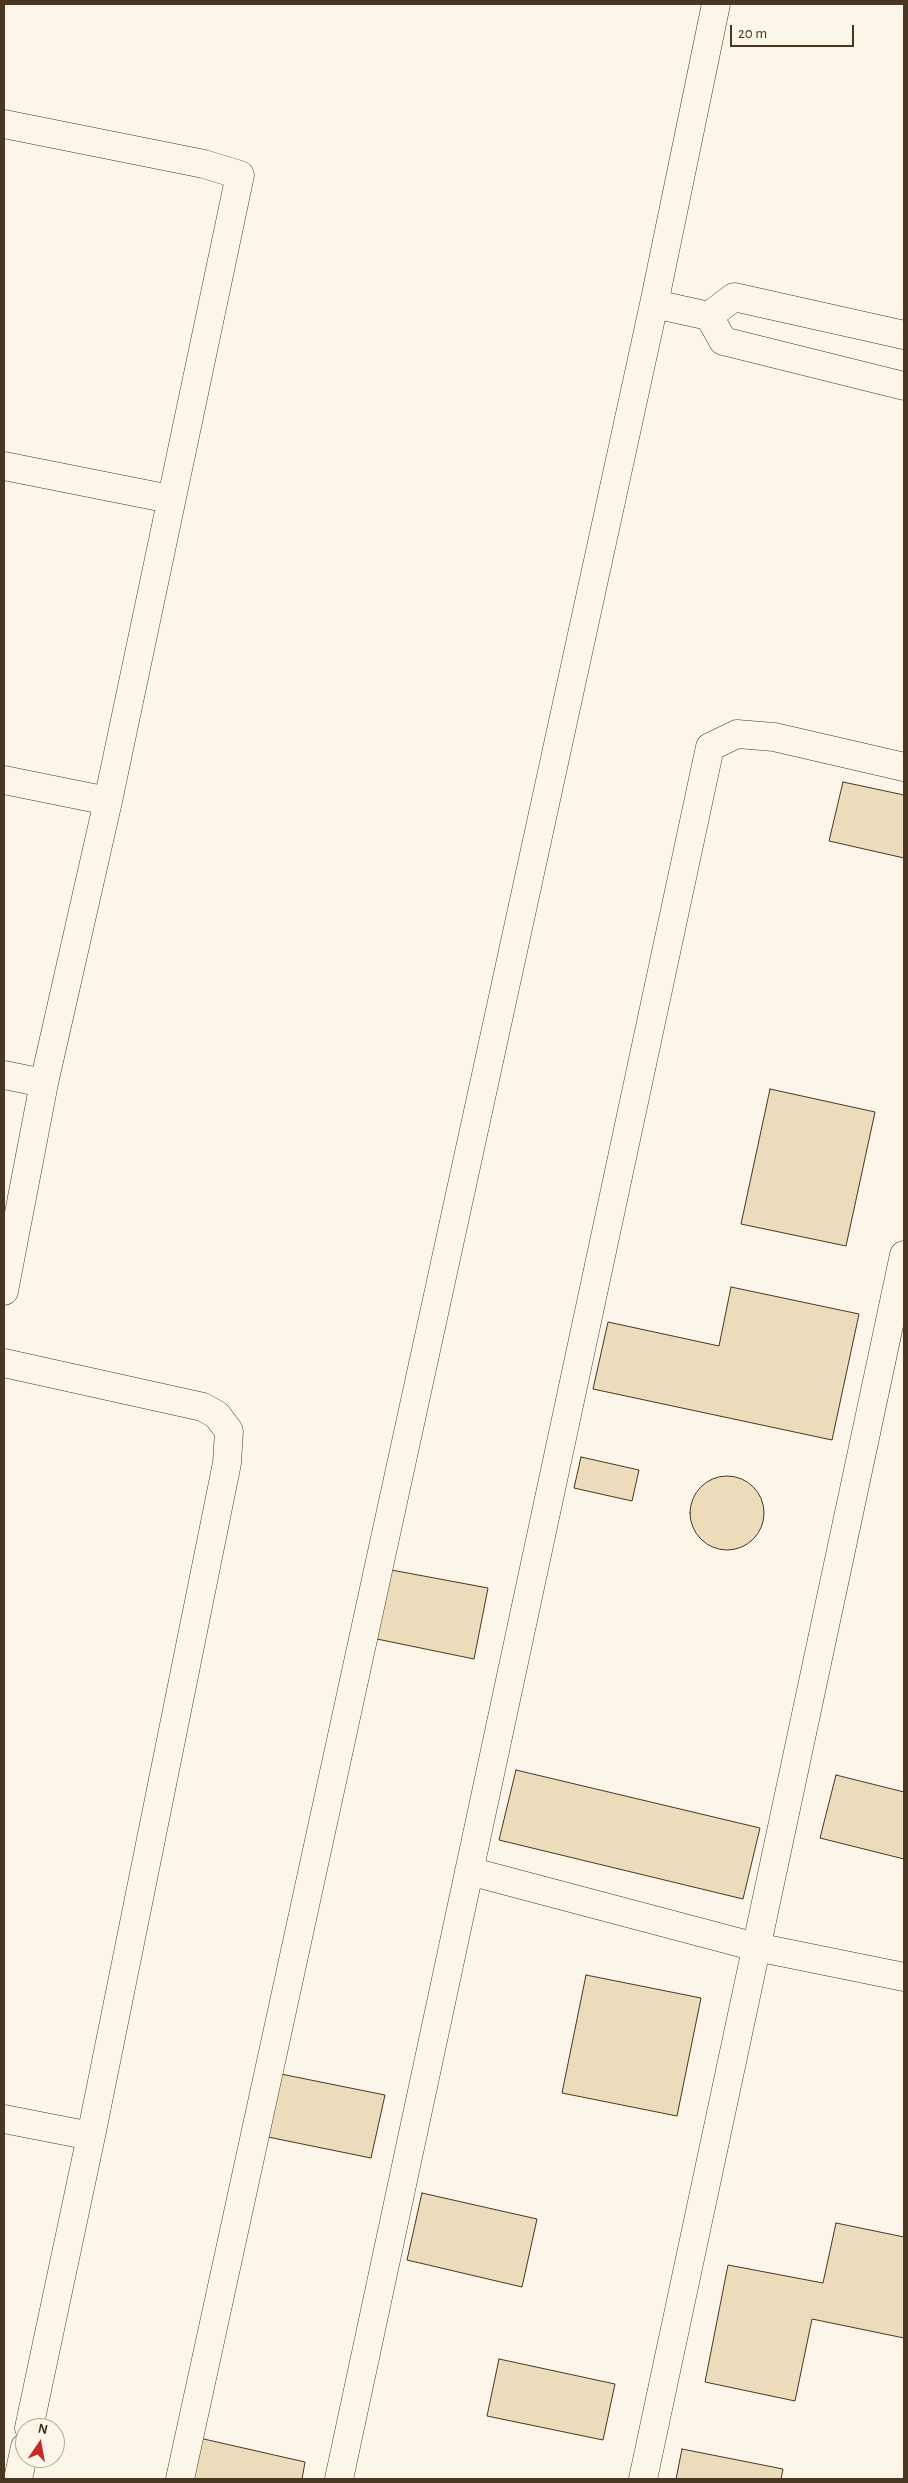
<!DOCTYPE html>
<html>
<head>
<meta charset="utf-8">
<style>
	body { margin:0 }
	#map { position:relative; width:908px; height:2483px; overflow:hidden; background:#fbf6e9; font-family:"Alegreya Sans",sans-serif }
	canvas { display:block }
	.frame { position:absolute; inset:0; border:5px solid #4a3520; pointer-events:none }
	.north { position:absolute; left:15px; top:2418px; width:50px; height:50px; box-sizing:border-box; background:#fbf6e9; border:1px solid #b4a999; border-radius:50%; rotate:12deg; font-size:14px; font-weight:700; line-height:20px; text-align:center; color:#4a3520 }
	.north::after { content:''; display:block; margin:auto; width:18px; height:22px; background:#c62828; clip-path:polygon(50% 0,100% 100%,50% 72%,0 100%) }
	.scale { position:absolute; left:730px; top:25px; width:124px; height:22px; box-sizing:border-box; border:2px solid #4a3520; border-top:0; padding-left:6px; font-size:15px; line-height:18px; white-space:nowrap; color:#4a3520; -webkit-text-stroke:4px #fbf6e9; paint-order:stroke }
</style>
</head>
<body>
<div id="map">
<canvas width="908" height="2483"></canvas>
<div class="frame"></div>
<div class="north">N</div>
<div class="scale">20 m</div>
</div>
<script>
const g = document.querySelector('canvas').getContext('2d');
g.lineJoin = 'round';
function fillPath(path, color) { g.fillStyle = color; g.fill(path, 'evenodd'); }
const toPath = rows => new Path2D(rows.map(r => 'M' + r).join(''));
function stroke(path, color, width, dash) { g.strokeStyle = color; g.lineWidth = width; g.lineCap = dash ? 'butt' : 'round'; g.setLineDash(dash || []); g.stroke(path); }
const building = toPath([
	[843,782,904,795,904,858,829,841,843,782],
	[770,1089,875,1112,846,1246,741,1224,770,1089],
	[731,1287,859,1314,832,1440,593,1389,608,1322,719,1346,731,1287],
	[581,1457,639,1470,632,1501,574,1488,581,1457],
	'690 1513a37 37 0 1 1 74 0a37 37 0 1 1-74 0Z',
	[386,1569,488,1588,474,1659,372,1638,386,1569],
	[516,1770,760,1828,743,1899,499,1840,516,1770],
	[836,1775,904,1792,904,1859,820,1838,836,1775],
	[586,1975,701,1998,677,2116,562,2093,586,1975],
	[276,2073,385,2095,371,2158,263,2136,276,2073],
	[422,2193,537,2219,522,2287,407,2260,422,2193],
	[836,2223,904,2237,904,2338,812,2319,795,2401,705,2382,728,2265,823,2283,836,2223],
	[499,2359,615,2384,603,2440,487,2416,499,2359],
	[195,2437,305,2462,302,2479,186,2479,195,2437],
	[682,2449,783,2469,781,2479,676,2479,682,2449]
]);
const minor = toPath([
	[4,124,204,164,240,175,108,801,44,1083,4,1291],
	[654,304,709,316,723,341,904,386],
	[709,316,734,297,904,335],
	[4,466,170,499],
	[4,780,108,801],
	[4,1075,44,1083],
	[4,1363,203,1407,217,1415,229,1431,227,1463,91,2136,29,2428],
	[469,1871,756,1947,904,1977],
	[4,2119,91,2136],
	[18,2479,25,2447],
	[180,2479,654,304,716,4],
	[339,2479,710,747,737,734,774,737,904,767],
	[643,2479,904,1255]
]);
fillPath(building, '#ecdcbc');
stroke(building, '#4a3520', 1);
stroke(minor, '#4a3520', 29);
stroke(minor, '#fbf6e9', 28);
</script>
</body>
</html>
